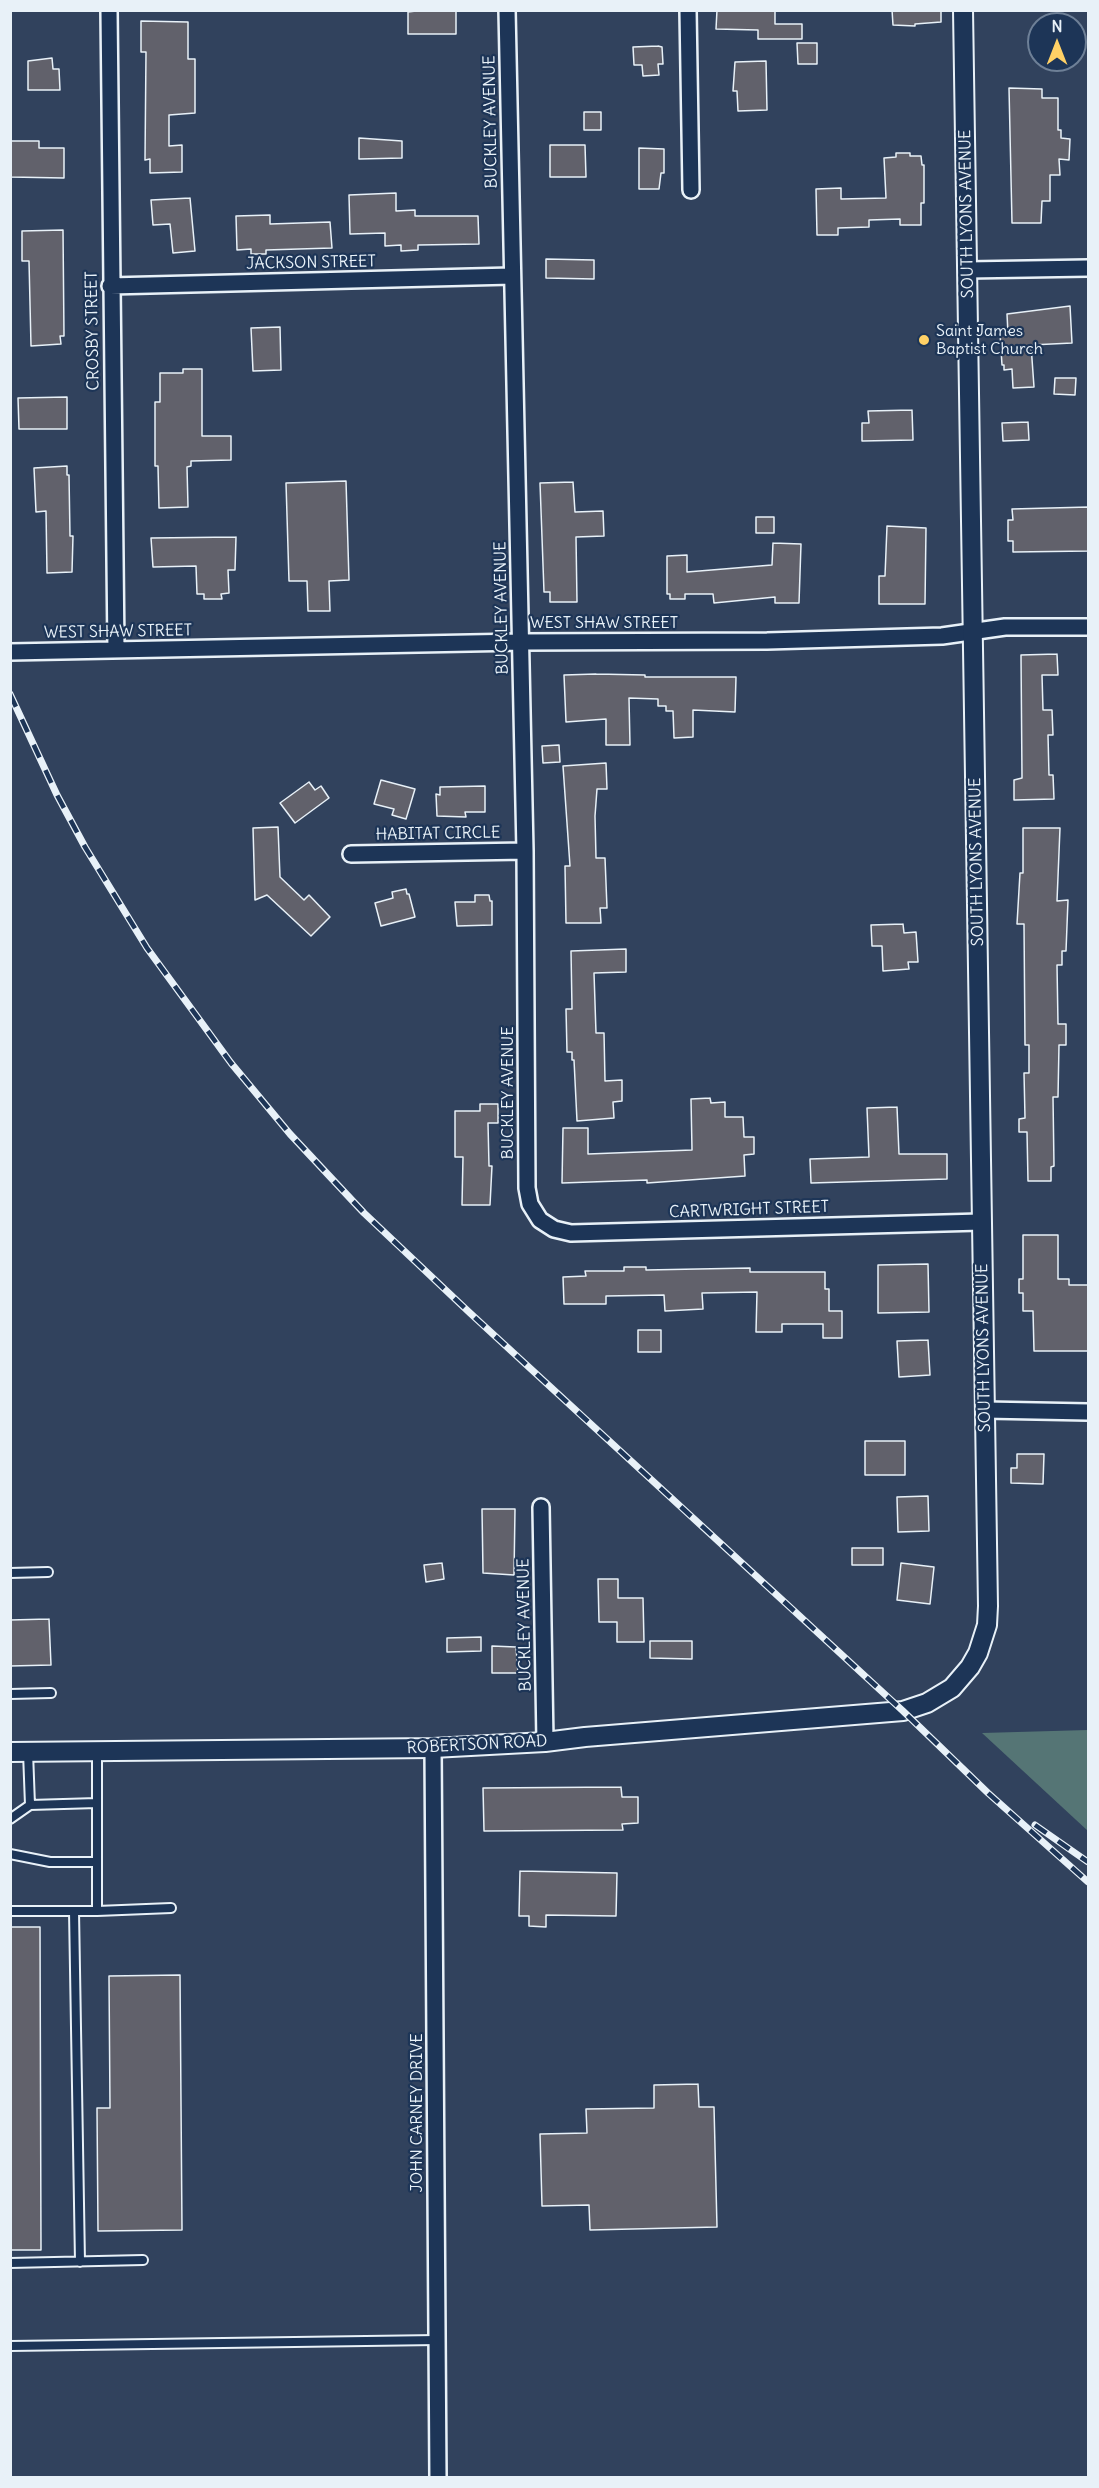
<!DOCTYPE html>
<html>
<head>
<meta charset="utf-8">
<style>
	body { margin:0 }
	#map { position:relative; width:1099px; height:2488px; overflow:hidden; background:#31425d; font-family:Delius,sans-serif }
	canvas { display:block }
	.frame { position:absolute; inset:0; border:12px solid #e8f1f8; pointer-events:none }
	.north { position:absolute; left:1027px; top:12px; width:60px; height:60px; box-sizing:border-box; background:#1d3557; border:2px solid #6e8097; border-radius:50%; rotate:0deg; font-size:16px; font-weight:700; line-height:24px; text-align:center; color:#e8f1f8 }
	.north::after { content:''; display:block; margin:auto; width:21px; height:27px; background:#ffd166; clip-path:polygon(50% 0,100% 100%,50% 72%,0 100%) }
</style>
</head>
<body>
<div id="map">
<canvas width="1099" height="2488"></canvas>
<div class="frame"></div>
<div class="north">N</div>
</div>
<script>
const g = document.querySelector('canvas').getContext('2d');
g.lineJoin = 'round';
function fillPath(path, color) { g.fillStyle = color; g.fill(path, 'evenodd'); }
const toPath = rows => new Path2D(rows.map(r => 'M' + r).join(''));
function stroke(path, color, width, dash) { g.strokeStyle = color; g.lineWidth = width; g.lineCap = dash ? 'butt' : 'round'; g.setLineDash(dash || []); g.stroke(path); }
function drawText(font, color, halo, rows, align = 'center') {
  g.font = font + ' Delius,sans-serif'; g.lineWidth = 4.5; g.setLineDash([]); g.textBaseline = 'middle'; g.strokeStyle = halo; g.fillStyle = color; for (const [text, x, y, turn = 0] of rows) {
    g.save(); g.translate(x, y); g.rotate((+turn || 0) * Math.PI / 180); g.textAlign = isNaN(turn) ? turn : align; if (halo) g.strokeText(text, 0, 0); g.fillText(text, 0, 0); g.restore();
  }
}
const green = toPath([
	[1088,1730,1088,1831,982,1733]
]);
const building = toPath([
	[424,10,456,10,456,34,408,34,408,12,424,10],
	[717,10,775,10,775,24,802,24,802,39,758,39,758,30,716,29,717,10],
	[892,10,941,10,941,22,915,24,915,26,893,25,892,10],
	[141,21,188,22,188,59,195,59,195,113,169,115,169,146,182,145,182,172,150,173,150,159,145,160,146,52,141,52,141,21],
	[797,43,817,43,817,64,798,64,797,43],
	[658,46,662,47,663,64,658,64,659,75,643,76,642,65,634,65,633,47,658,46],
	[52,58,53,69,59,69,60,90,28,90,28,61,52,58],
	[766,61,767,110,738,111,737,91,733,91,735,62,766,61],
	[1009,88,1042,89,1042,98,1058,98,1058,130,1061,130,1061,138,1070,139,1069,160,1059,159,1060,175,1050,175,1050,201,1042,201,1041,223,1012,223,1009,88],
	[584,112,601,112,601,130,584,130,584,112],
	[359,138,402,141,402,158,359,159,359,138],
	[10,141,39,141,39,148,64,148,64,178,10,177,10,141],
	[550,145,585,145,586,177,550,177,550,145],
	[639,148,664,149,664,173,661,173,659,189,639,189,639,148],
	[896,153,910,153,910,156,921,156,922,165,924,165,924,203,921,203,921,225,900,225,900,219,869,220,869,227,838,228,838,235,817,235,816,189,841,188,841,199,886,198,884,158,896,157,896,153],
	[396,193,396,211,415,210,415,216,478,216,479,244,418,245,418,250,401,251,401,245,385,246,385,233,350,234,349,195,396,193],
	[190,198,195,251,173,253,170,224,153,225,151,200,190,198],
	[270,215,270,224,330,222,332,248,266,250,266,254,251,254,251,249,237,250,236,216,270,215],
	[63,230,64,336,60,336,61,344,31,346,29,261,22,261,22,231,63,230],
	[546,259,594,260,594,279,546,278,546,259],
	[1070,306,1072,343,1031,345,1034,387,1013,388,1012,369,1004,370,1004,365,1002,365,1000,334,1008,334,1007,314,1070,306],
	[280,327,281,370,253,371,251,328,280,327],
	[183,369,202,369,202,436,231,436,231,460,191,461,191,466,187,467,188,507,159,508,158,466,155,466,155,402,160,402,160,373,183,373,183,369],
	[1055,378,1076,378,1075,395,1054,394,1055,378],
	[67,397,67,429,19,429,18,398,67,397],
	[912,410,913,440,862,441,862,423,869,423,868,411,912,410],
	[1028,422,1029,440,1003,441,1002,423,1028,422],
	[67,466,67,475,69,475,70,536,73,536,72,572,47,573,46,511,36,512,34,468,67,466],
	[346,481,349,580,329,581,330,611,308,611,307,581,289,581,286,483,346,481],
	[573,482,575,512,603,511,604,536,576,537,577,602,550,602,550,592,544,592,540,483,573,482],
	[1089,507,1089,551,1013,552,1013,541,1008,541,1008,520,1013,520,1012,509,1089,507],
	[756,517,774,517,774,533,756,533,756,517],
	[887,526,926,528,925,604,879,604,879,576,885,576,887,526],
	[236,537,235,570,228,570,229,593,221,594,222,599,204,599,204,594,197,594,196,566,153,567,151,538,236,537],
	[773,543,801,544,799,603,775,603,775,597,714,603,713,594,685,594,685,599,670,599,670,594,667,594,667,556,687,555,687,572,772,565,773,543],
	[1057,654,1058,675,1042,675,1043,710,1052,710,1053,735,1048,735,1049,775,1053,775,1054,799,1014,800,1014,780,1022,778,1021,655,1057,654],
	[596,674,645,675,645,677,736,677,735,712,693,710,693,737,674,738,673,711,666,711,666,706,658,706,658,699,629,698,630,745,606,745,606,719,566,722,564,675,596,674],
	[559,745,560,762,543,763,542,746,559,745],
	[606,763,607,789,597,789,595,816,596,858,605,858,607,908,600,908,601,923,566,923,565,866,570,866,563,766,606,763],
	[381,780,415,789,406,819,392,815,394,809,374,804,381,780],
	[309,782,315,790,321,786,329,798,295,823,280,803,309,782],
	[485,786,485,812,465,812,466,817,437,816,436,794,440,795,440,787,485,786],
	[278,827,280,877,304,900,309,895,330,917,311,936,267,895,255,900,253,828,278,827],
	[1023,828,1060,828,1057,901,1068,900,1066,951,1062,951,1062,965,1057,965,1058,1024,1066,1024,1066,1045,1059,1045,1058,1097,1053,1097,1054,1166,1051,1167,1051,1181,1028,1181,1027,1132,1019,1132,1019,1119,1025,1118,1024,1073,1029,1073,1029,1045,1025,1045,1024,924,1017,924,1020,873,1023,873,1023,828],
	[406,889,407,894,409,894,415,917,381,926,375,903,393,898,392,892,406,889],
	[475,895,489,895,490,901,492,901,492,925,457,926,455,902,475,902,475,895],
	[903,924,904,933,916,932,918,962,908,962,909,969,883,971,882,946,872,946,871,925,903,924],
	[626,949,626,972,594,973,596,1033,604,1033,605,1081,622,1080,622,1101,613,1102,614,1118,577,1121,574,1060,572,1060,572,1052,567,1052,566,1009,572,1009,571,951,626,949],
	[710,1098,711,1103,725,1102,725,1117,743,1117,744,1137,754,1137,754,1154,744,1155,745,1176,647,1183,647,1180,562,1183,563,1128,588,1128,588,1154,692,1150,691,1099,710,1098],
	[480,1104,498,1104,498,1123,488,1123,489,1166,492,1166,490,1205,462,1205,463,1157,455,1157,455,1111,480,1111,480,1104],
	[897,1107,899,1154,947,1154,947,1179,811,1183,810,1159,869,1157,867,1108,897,1107],
	[1023,1235,1058,1235,1058,1279,1069,1279,1069,1285,1089,1285,1089,1351,1034,1351,1033,1311,1023,1311,1023,1293,1019,1293,1019,1279,1023,1279,1023,1235],
	[928,1264,929,1312,878,1313,878,1265,928,1264],
	[624,1267,646,1267,646,1270,750,1268,750,1272,825,1272,825,1289,829,1289,829,1311,842,1311,842,1338,823,1338,823,1324,782,1324,782,1332,756,1332,757,1292,702,1293,703,1309,665,1311,664,1295,606,1296,606,1304,564,1304,563,1277,586,1276,585,1271,624,1271,624,1267],
	[638,1330,661,1330,661,1352,638,1352,638,1330],
	[928,1340,930,1375,899,1377,897,1341,928,1340],
	[865,1441,905,1441,905,1475,865,1475,865,1441],
	[1017,1454,1044,1454,1043,1484,1011,1483,1011,1468,1017,1468,1017,1454],
	[928,1496,929,1531,898,1532,897,1497,928,1496],
	[482,1509,515,1509,514,1575,483,1573,482,1509],
	[852,1548,883,1548,883,1565,852,1565,852,1548],
	[442,1563,444,1579,426,1582,424,1565,442,1563],
	[901,1563,934,1567,930,1604,897,1600,901,1563],
	[598,1579,618,1579,618,1598,643,1598,644,1642,617,1642,617,1622,599,1622,598,1579],
	[49,1619,51,1665,10,1666,10,1620,49,1619],
	[481,1637,481,1651,447,1652,447,1638,481,1637],
	[650,1641,692,1641,692,1659,650,1658,650,1641],
	[492,1646,516,1647,518,1673,492,1673,492,1646],
	[621,1787,622,1797,638,1797,638,1823,622,1824,623,1830,484,1831,483,1788,621,1787],
	[520,1871,617,1873,616,1916,546,1915,546,1927,529,1926,529,1916,519,1916,520,1871],
	[10,1927,40,1927,41,2250,10,2250,10,1927],
	[180,1975,182,2230,98,2231,97,2108,110,2108,109,1976,180,1975],
	[698,2084,699,2107,714,2107,717,2227,590,2230,589,2205,542,2206,540,2134,587,2133,586,2109,654,2108,654,2085,698,2084]
]);
const service = toPath([
	[10,1573,48,1572],
	[10,1694,51,1693],
	[28,1752,30,1805],
	[10,1819,30,1805,97,1803],
	[10,1854,50,1862,97,1862],
	[10,1911,97,1911,97,1752],
	[74,1911,80,2262],
	[97,1911,171,1908],
	[10,2263,143,2260],
	[10,2346,437,2340]
]);
const minor = toPath([
	[109,10,116,650],
	[507,10,525,851,527,1188,530,1204,540,1220,554,1229,571,1233,981,1222],
	[688,10,691,190],
	[968,270,1088,268],
	[110,286,512,276],
	[10,652,521,642,767,641,942,636,1005,627,1088,627],
	[351,854,525,851],
	[985,1410,1088,1412],
	[541,1507,545,1742],
	[433,1748,438,2478]
]);
const tertiary = toPath([
	[10,1752,433,1748,545,1742,585,1737,903,1711,927,1703,952,1688,970,1667,978,1653,987,1625,988,1606,963,10]
]);
const rail = toPath([
	[10,694,57,795,85,847,147,948,231,1063,290,1134,364,1213,470,1313,903,1711,988,1793,1088,1882],
	[1035,1825,1088,1862]
]);
const markers = [
	[924,340,6,"#ffd166"]
];
const streetNames = [
	["BUCKLEY AVENUE",491,122,-91],
	["SOUTH LYONS AVENUE",967,214,-91],
	["JACKSON STREET",311,263,-1],
	["CROSBY STREET",93,331,-91],
	["BUCKLEY AVENUE",502,608,-91],
	["WEST SHAW STREET",604,623],
	["WEST SHAW STREET",118,632,-1],
	["HABITAT CIRCLE",438,834,-1],
	["SOUTH LYONS AVENUE",977,862,-91],
	["BUCKLEY AVENUE",508,1093,-90],
	["CARTWRIGHT STREET",749,1210,-2],
	["SOUTH LYONS AVENUE",984,1348,-91],
	["BUCKLEY AVENUE",525,1625,-91],
	["ROBERTSON ROAD",477,1745,-3],
	["JOHN CARNEY DRIVE",417,2113,-90]
];
const poiNames = [
	["Saint James",936,331],
	["Baptist Church",936,349]
];
fillPath(green, '#557575');
fillPath(building, '#61616b');
stroke(building, '#e8f1f8', 1.5);
stroke(service, '#e8f1f8', 12);
stroke(minor, '#e8f1f8', 20);
stroke(tertiary, '#e8f1f8', 22);
stroke(service, '#1d3557', 8);
stroke(minor, '#1d3557', 15);
stroke(tertiary, '#1d3557', 18);
stroke(rail, '#e8f1f8', 7);
stroke(rail, '#1d3557', 4.5, [14]);
for (const [x, y, r, color] of markers) { const dot = new Path2D(); dot.arc(x, y, r, 0, 2 * Math.PI); g.fillStyle = color; g.fill(dot); stroke(dot, '#1d3557', 2); }
drawText('16px', '#e8f1f8', '#1d3557', streetNames);
drawText('16px', '#e8f1f8', '#1d3557', poiNames, 'left');
</script>
</body>
</html>
